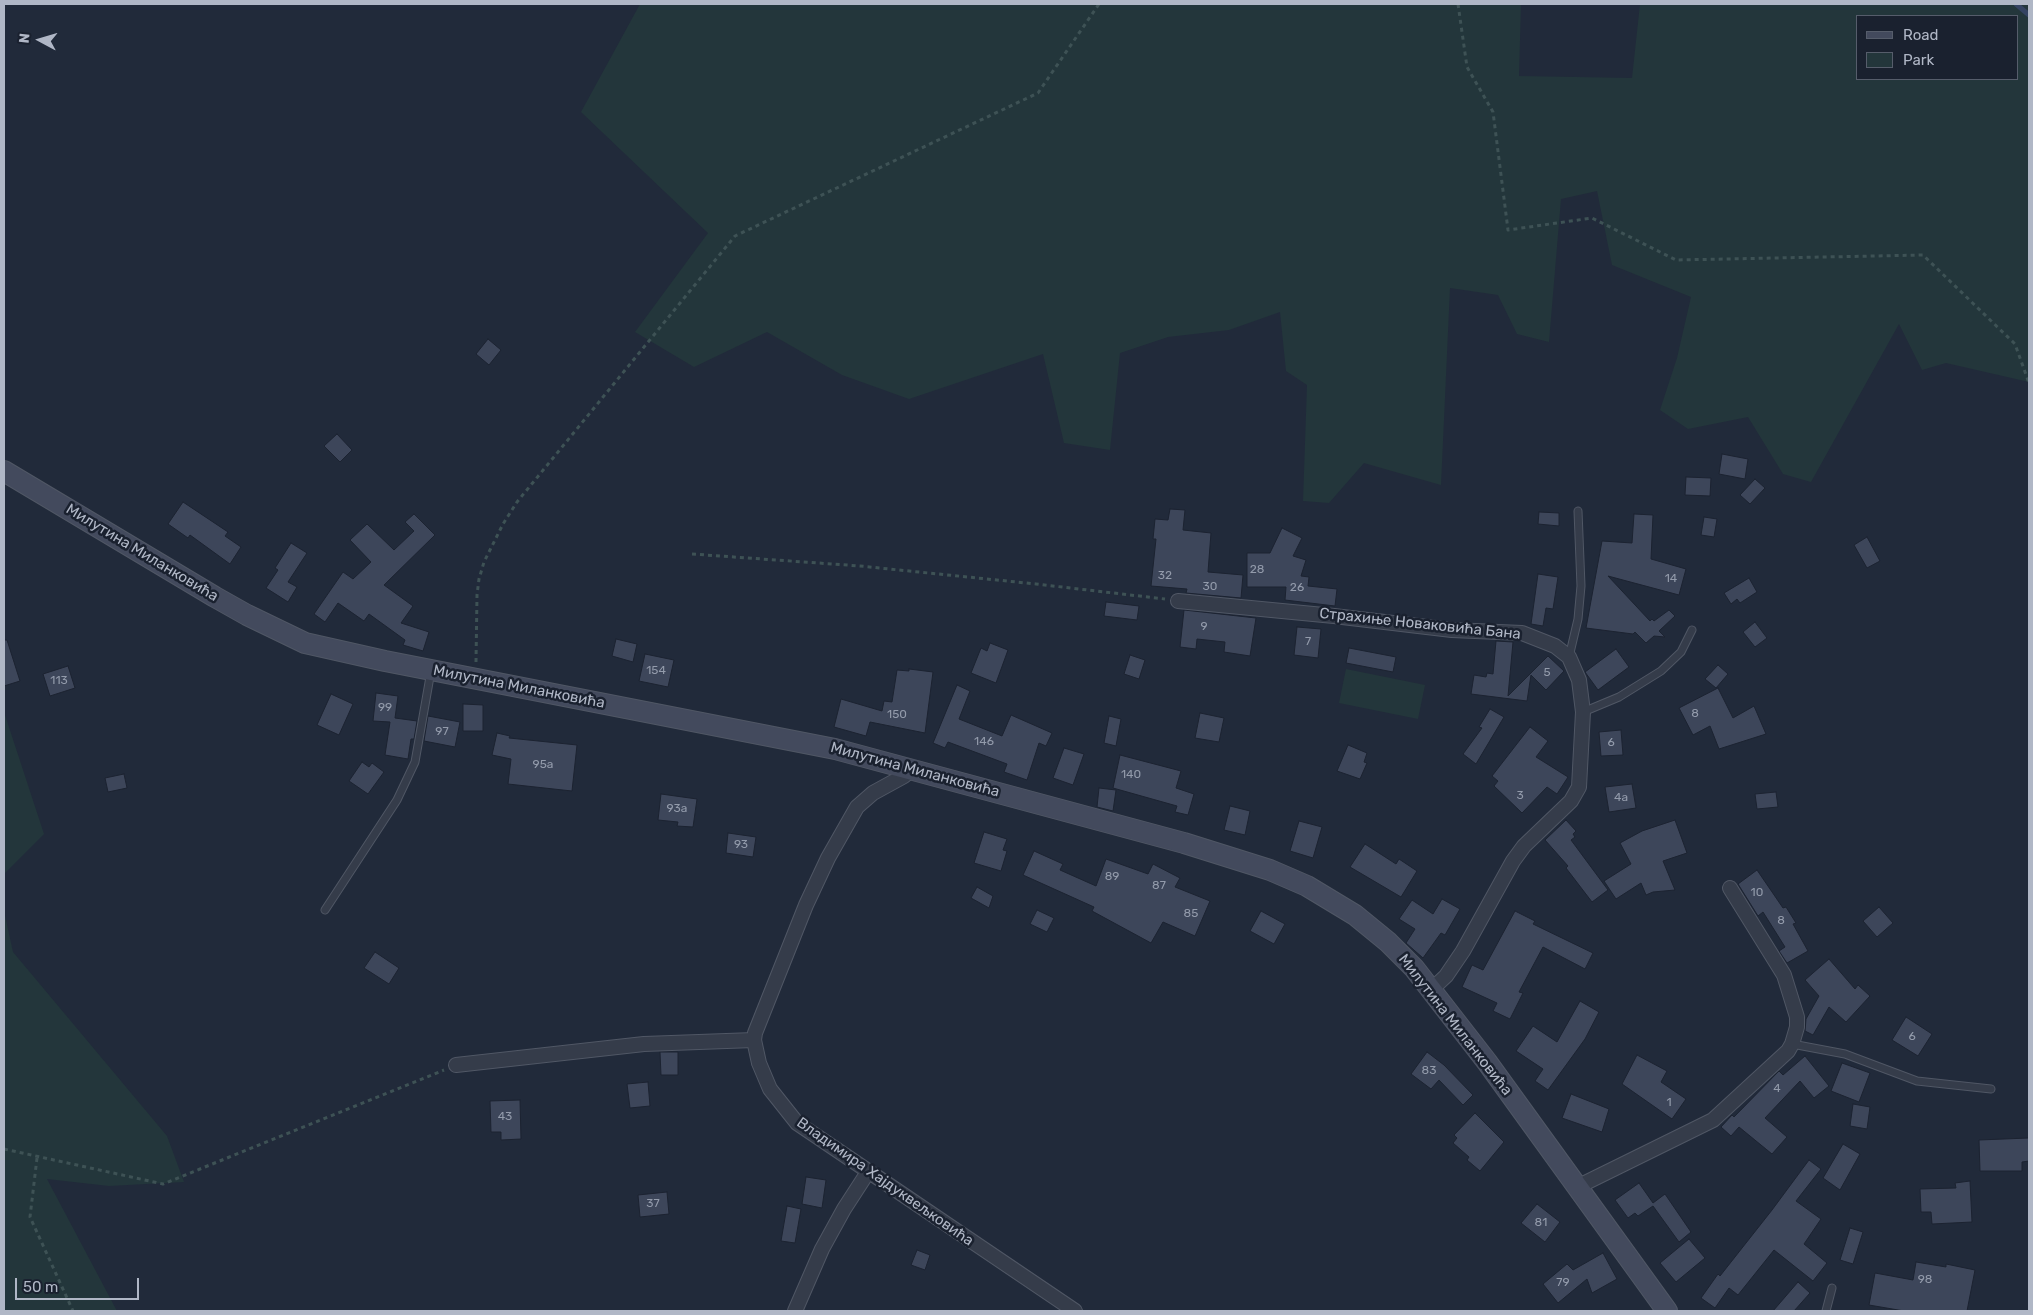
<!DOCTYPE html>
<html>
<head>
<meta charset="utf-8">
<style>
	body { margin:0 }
	#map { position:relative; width:2033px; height:1315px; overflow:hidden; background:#212a3a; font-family:Rubik,sans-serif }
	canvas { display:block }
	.frame { position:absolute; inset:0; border:5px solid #b0b7c6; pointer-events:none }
	.legend { position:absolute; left:1856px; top:15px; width:162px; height:65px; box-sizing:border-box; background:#1a212f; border:1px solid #565d6b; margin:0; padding:6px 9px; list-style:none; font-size:15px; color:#b0b7c6 }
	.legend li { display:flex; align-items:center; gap:10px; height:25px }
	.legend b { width:25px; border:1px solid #565d6b }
	.north { position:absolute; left:15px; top:15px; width:50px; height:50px; -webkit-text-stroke:4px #1a212f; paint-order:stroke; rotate:276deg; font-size:14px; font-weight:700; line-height:20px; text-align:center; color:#b0b7c6 }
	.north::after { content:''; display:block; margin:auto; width:18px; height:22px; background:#b0b7c6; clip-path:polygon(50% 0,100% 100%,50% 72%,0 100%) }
	.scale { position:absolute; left:15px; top:1278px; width:124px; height:22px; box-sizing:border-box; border:2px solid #b0b7c6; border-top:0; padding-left:6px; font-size:15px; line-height:18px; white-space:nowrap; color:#b0b7c6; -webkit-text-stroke:4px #1a212f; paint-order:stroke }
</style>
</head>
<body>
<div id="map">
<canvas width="2033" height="1315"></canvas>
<div class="frame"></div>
<ul class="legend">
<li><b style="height:6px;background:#434a5d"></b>Road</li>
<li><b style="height:14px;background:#23363b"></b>Park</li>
</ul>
<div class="north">N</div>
<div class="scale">50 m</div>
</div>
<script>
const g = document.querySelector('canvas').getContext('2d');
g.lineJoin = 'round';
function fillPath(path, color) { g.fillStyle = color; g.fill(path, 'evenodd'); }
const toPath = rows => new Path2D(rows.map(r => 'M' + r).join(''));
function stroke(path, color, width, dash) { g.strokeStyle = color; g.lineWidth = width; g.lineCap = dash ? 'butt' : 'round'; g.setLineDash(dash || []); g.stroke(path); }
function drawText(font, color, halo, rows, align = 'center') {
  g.font = font + ' Rubik,sans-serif'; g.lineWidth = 5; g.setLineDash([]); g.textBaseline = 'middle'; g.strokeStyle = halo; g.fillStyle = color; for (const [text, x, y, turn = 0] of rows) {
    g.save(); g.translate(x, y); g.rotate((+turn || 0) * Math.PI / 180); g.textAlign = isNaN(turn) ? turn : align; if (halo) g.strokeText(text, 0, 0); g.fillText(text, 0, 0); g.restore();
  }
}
const green = toPath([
	[640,4,1521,4,1519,76,1632,78,1640,4,2029,4,2029,382,1946,363,1922,370,1899,324,1811,482,1783,474,1748,417,1688,429,1660,410,1677,358,1691,297,1612,265,1597,191,1561,199,1549,342,1517,334,1498,295,1450,288,1441,485,1364,463,1329,503,1303,501,1307,385,1286,371,1280,312,1229,330,1168,337,1120,353,1110,450,1064,443,1043,354,909,399,842,375,767,332,694,367,635,332,708,233,581,112],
	[1857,16,2017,16,2017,79,1857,79],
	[1346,669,1425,685,1418,719,1339,703],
	[4,712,44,834,4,874],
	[4,911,13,952,167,1136,184,1182,109,1186,47,1179,117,1311,4,1311]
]);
const stream = toPath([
	[2016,4,2029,15]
]);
const building = toPath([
	[488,339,501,350,489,365,476,354,488,339],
	[337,434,352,450,340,462,324,446,337,434],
	[1722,454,1748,459,1745,479,1719,474,1722,454],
	[1686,477,1711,478,1710,496,1685,495,1686,477],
	[1755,479,1765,488,1750,504,1740,495,1755,479],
	[183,502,228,532,225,536,241,547,230,564,190,535,188,538,168,524,183,502],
	[1170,509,1185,510,1183,530,1211,533,1208,572,1243,575,1241,598,1186,593,1187,589,1151,586,1156,539,1153,539,1155,519,1168,520,1170,509],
	[1539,512,1559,513,1559,526,1538,524,1539,512],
	[414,514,435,535,384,585,413,606,401,623,429,632,423,651,403,645,405,640,369,614,364,621,338,603,325,622,314,614,343,572,353,579,371,562,350,540,367,524,394,550,414,531,405,522,414,514],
	[1634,514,1653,515,1651,559,1686,569,1679,595,1608,576,1650,621,1652,619,1654,621,1669,610,1675,616,1659,631,1665,637,1654,636,1646,643,1635,632,1633,634,1586,628,1602,541,1632,543,1634,514],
	[1704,517,1717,519,1714,537,1701,535,1704,517],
	[1282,528,1302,538,1293,556,1306,560,1301,576,1309,577,1308,586,1337,589,1335,606,1285,600,1286,587,1247,587,1247,553,1270,553,1282,528],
	[1867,537,1880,561,1867,568,1854,545,1867,537],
	[291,543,307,553,288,582,297,587,288,602,266,588,278,570,275,568,291,543],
	[1538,574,1558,577,1553,609,1546,608,1543,626,1531,624,1538,574],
	[1749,578,1757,592,1740,603,1737,599,1731,604,1724,593,1749,578],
	[1106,602,1139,606,1137,620,1104,616,1106,602],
	[1184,610,1256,618,1250,656,1224,652,1225,642,1197,639,1196,649,1180,647,1184,610],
	[1755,622,1767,638,1755,647,1743,632,1755,622],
	[1297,627,1321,629,1318,658,1294,655,1297,627],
	[616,639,637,644,633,662,612,656,616,639],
	[4,640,7,640,20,681,4,686,4,640],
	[1496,641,1513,642,1508,696,1548,656,1564,671,1546,690,1531,675,1527,701,1471,694,1474,675,1486,677,1487,673,1493,674,1496,641],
	[990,643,1008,650,996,683,971,673,981,648,987,651,990,643],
	[1349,648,1396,657,1393,672,1346,663,1349,648],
	[1616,649,1629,667,1598,690,1585,672,1616,649],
	[645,654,674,660,668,687,639,681,645,654],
	[1130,655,1145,660,1139,679,1124,674,1130,655],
	[1718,665,1728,674,1716,688,1705,679,1718,665],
	[68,666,75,688,50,696,43,674,68,666],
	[909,669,933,672,925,733,870,722,866,736,834,727,841,699,882,711,884,701,892,702,897,670,909,671,909,669],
	[957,685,970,691,959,719,1002,736,1011,715,1052,733,1046,746,1039,743,1027,780,1004,772,1007,764,948,742,945,748,933,743,957,685],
	[1718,688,1733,718,1754,706,1766,734,1719,749,1710,726,1693,735,1679,708,1718,688],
	[376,693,398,696,395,718,417,721,414,739,411,739,408,759,385,755,390,722,373,721,376,693],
	[331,694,353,704,339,735,317,725,331,694],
	[463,704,483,705,483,731,463,731,463,704],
	[1490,709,1504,717,1476,764,1463,754,1482,728,1479,727,1490,709],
	[1200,713,1224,718,1219,742,1195,738,1200,713],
	[428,716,460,722,455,747,424,741,428,716],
	[1109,716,1121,719,1116,746,1104,743,1109,716],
	[1530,727,1548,741,1536,757,1568,777,1557,794,1547,787,1522,813,1494,786,1498,781,1492,776,1530,727],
	[1621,730,1623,755,1601,756,1599,732,1621,730],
	[497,733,510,736,509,738,577,745,572,791,508,784,511,759,492,755,497,733],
	[1348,745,1367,753,1364,762,1367,763,1360,779,1337,771,1348,745],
	[1064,748,1084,754,1073,785,1053,778,1064,748],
	[1120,755,1181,771,1176,788,1194,794,1188,815,1175,812,1177,806,1113,788,1120,755],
	[362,762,369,767,372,763,384,772,368,794,349,781,362,762],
	[124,774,127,788,108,792,105,778,124,774],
	[1632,784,1636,808,1609,812,1605,787,1632,784],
	[1099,788,1116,790,1113,811,1097,807,1099,788],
	[1776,792,1778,807,1757,809,1755,794,1776,792],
	[661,794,697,799,693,827,677,826,678,822,658,820,661,794],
	[1230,806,1250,811,1245,835,1224,830,1230,806],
	[1566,820,1576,831,1573,834,1575,837,1571,840,1608,890,1592,902,1566,868,1568,866,1545,840,1566,820],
	[1675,820,1687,853,1663,861,1675,890,1653,892,1646,895,1641,883,1616,899,1604,881,1631,864,1620,843,1642,831,1675,820],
	[1299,821,1322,827,1313,858,1290,851,1299,821],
	[984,832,1007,839,1003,850,1007,851,1001,871,974,863,984,832],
	[728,833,756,837,753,857,726,853,728,833],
	[1365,844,1396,864,1399,859,1417,871,1401,897,1350,867,1365,844],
	[1034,851,1063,864,1060,870,1096,886,1106,859,1148,874,1153,864,1180,878,1175,887,1210,901,1195,936,1163,922,1151,943,1092,911,1094,907,1023,875,1034,851],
	[1757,870,1783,908,1786,907,1796,923,1793,924,1808,951,1787,963,1779,951,1785,947,1763,912,1758,916,1738,884,1757,870],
	[977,887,993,896,989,908,971,898,977,887],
	[1442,899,1460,909,1445,935,1441,933,1423,958,1406,943,1415,929,1399,919,1412,900,1433,914,1442,899],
	[1879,907,1893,923,1877,937,1863,921,1879,907],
	[1037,910,1054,918,1047,932,1030,924,1037,910],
	[1261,911,1285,924,1274,944,1250,931,1261,911],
	[1515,911,1535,921,1533,924,1593,953,1585,969,1543,947,1519,992,1523,993,1510,1019,1493,1011,1497,1003,1462,987,1472,965,1483,970,1515,911],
	[375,952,399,968,389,984,364,968,375,952],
	[1829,959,1855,989,1858,985,1870,996,1846,1022,1829,1007,1813,1035,1805,1031,1806,1019,1819,996,1805,980,1829,959],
	[1580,1001,1599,1012,1585,1039,1548,1090,1535,1081,1543,1069,1516,1051,1533,1026,1557,1042,1580,1001],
	[1906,1017,1932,1034,1918,1056,1892,1040,1906,1017],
	[660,1052,678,1052,678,1075,661,1075,660,1052],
	[1427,1052,1444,1065,1473,1095,1463,1105,1439,1080,1431,1089,1411,1074,1427,1052],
	[1637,1055,1667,1071,1661,1082,1686,1099,1672,1119,1622,1084,1637,1055],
	[1805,1056,1829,1086,1814,1098,1800,1081,1765,1118,1787,1137,1772,1154,1739,1127,1731,1136,1721,1127,1732,1115,1734,1117,1779,1071,1783,1075,1805,1056],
	[1842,1063,1870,1073,1859,1102,1831,1091,1842,1063],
	[648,1082,650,1106,630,1108,627,1084,648,1082],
	[1571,1094,1609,1109,1602,1132,1562,1118,1571,1094],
	[520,1100,521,1139,501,1140,501,1132,491,1132,490,1101,520,1100],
	[1853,1104,1870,1107,1867,1129,1850,1126,1853,1104],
	[1475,1113,1504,1142,1480,1171,1467,1160,1469,1157,1453,1143,1457,1138,1454,1135,1475,1113],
	[2029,1138,2029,1161,2022,1162,2022,1171,1980,1171,1979,1140,2029,1138],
	[1843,1144,1860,1154,1840,1190,1823,1178,1843,1144],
	[1809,1160,1821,1169,1796,1201,1821,1219,1804,1244,1827,1263,1813,1281,1774,1250,1738,1295,1729,1288,1715,1308,1701,1298,1718,1274,1720,1276,1772,1210,1809,1160],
	[806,1177,826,1180,822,1208,802,1204,806,1177],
	[1970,1181,1972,1222,1932,1224,1931,1212,1921,1212,1920,1189,1956,1188,1955,1183,1970,1181],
	[1639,1183,1653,1203,1665,1194,1691,1232,1679,1242,1653,1206,1638,1216,1635,1213,1628,1218,1615,1200,1639,1183],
	[667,1192,669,1214,640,1217,638,1195,667,1192],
	[1537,1204,1560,1222,1545,1242,1521,1223,1537,1204],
	[787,1206,801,1209,795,1243,781,1241,787,1206],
	[1850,1228,1863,1232,1853,1264,1840,1260,1850,1228],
	[1689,1239,1705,1258,1676,1282,1660,1263,1689,1239],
	[917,1250,930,1255,925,1270,911,1265,917,1250],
	[1603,1253,1617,1279,1592,1293,1587,1279,1558,1303,1543,1284,1567,1264,1573,1270,1603,1253],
	[1916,1262,1946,1267,1946,1264,1975,1270,1967,1311,1904,1311,1869,1305,1875,1273,1913,1280,1916,1262],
	[1798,1282,1810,1293,1794,1311,1773,1311,1798,1282]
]);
const path = toPath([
	[1458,4,1467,67,1493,112,1508,230,1592,218,1676,260,1923,255,2015,344,2029,383],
	[692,554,860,566,1036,584,1165,599],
	[476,662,477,595,479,579,484,562,503,524,517,502,735,236,1038,93,1099,4],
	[4,1149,163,1184,444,1070],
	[37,1158,30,1217,73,1311]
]);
const service = toPath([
	[1569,657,1578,619,1581,586,1578,511],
	[1583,712,1619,697,1661,671,1681,652,1692,630],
	[325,910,397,800,415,762,431,671],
	[1792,1044,1845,1054,1917,1081,1991,1089],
	[1826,1311,1832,1288]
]);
const minor = toPath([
	[1178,601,1334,616,1452,630,1522,633,1555,646,1569,657,1579,680,1583,712,1579,787,1571,801,1524,846,1513,861,1463,951,1446,976,1431,990],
	[912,769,904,776,873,793,857,807,828,858,806,905,755,1033,754,1040,759,1063,770,1089,797,1123,1075,1311],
	[456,1065,644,1044,754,1040],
	[1577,1187,1713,1120,1788,1051,1792,1044,1797,1027,1797,1017,1784,975,1730,888],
	[795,1311,822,1249,844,1209,868,1172]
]);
const secondary = toPath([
	[4,471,215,597,247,615,305,643,385,661,835,749,1184,843,1270,870,1307,886,1355,915,1388,942,1414,968,1487,1062,1667,1311]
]);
const numberNames = [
	["28",1257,570],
	["32",1165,576],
	["14",1671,579],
	["30",1210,587],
	["26",1297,588],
	["9",1204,627],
	["7",1308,642],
	["154",656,671],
	["5",1547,673],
	["113",59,681],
	["99",385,708],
	["8",1695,714],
	["150",897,715],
	["97",442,732],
	["146",984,742],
	["6",1611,743],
	["95a",543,765],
	["140",1131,775],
	["3",1520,796],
	["4a",1621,798],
	["93a",677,809],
	["93",741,845],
	["89",1112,877],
	["87",1159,886],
	["10",1757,893],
	["85",1191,914],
	["8",1781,921],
	["6",1912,1037],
	["83",1429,1071],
	["4",1777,1089],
	["1",1669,1103],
	["43",505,1117],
	["37",653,1204],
	["81",1541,1223],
	["98",1925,1280],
	["79",1563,1283]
];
const streetNames = [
	["Милутина Миланковића",142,553,31],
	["Страхиње Новаковића Бана",1420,624,6],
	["Милутина Миланковића",519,687,11],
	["Милутина Миланковића",915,770,15],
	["Милутина Миланковића",1455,1025,52],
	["Владимира Хајдуквељковића",885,1182,35]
];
fillPath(green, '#23363b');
stroke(stream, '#344362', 5);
fillPath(building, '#3d465a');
stroke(building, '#1c2331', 1);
stroke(service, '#505765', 9);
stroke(minor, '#505765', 16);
stroke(secondary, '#505765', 22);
stroke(path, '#3e5255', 3, [4, 4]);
stroke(service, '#353c4a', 7);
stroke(minor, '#353c4a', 14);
stroke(secondary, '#434a5d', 20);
drawText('12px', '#939bab', null, numberNames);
drawText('15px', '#b0b7c6', '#1a212f', streetNames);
</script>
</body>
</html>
